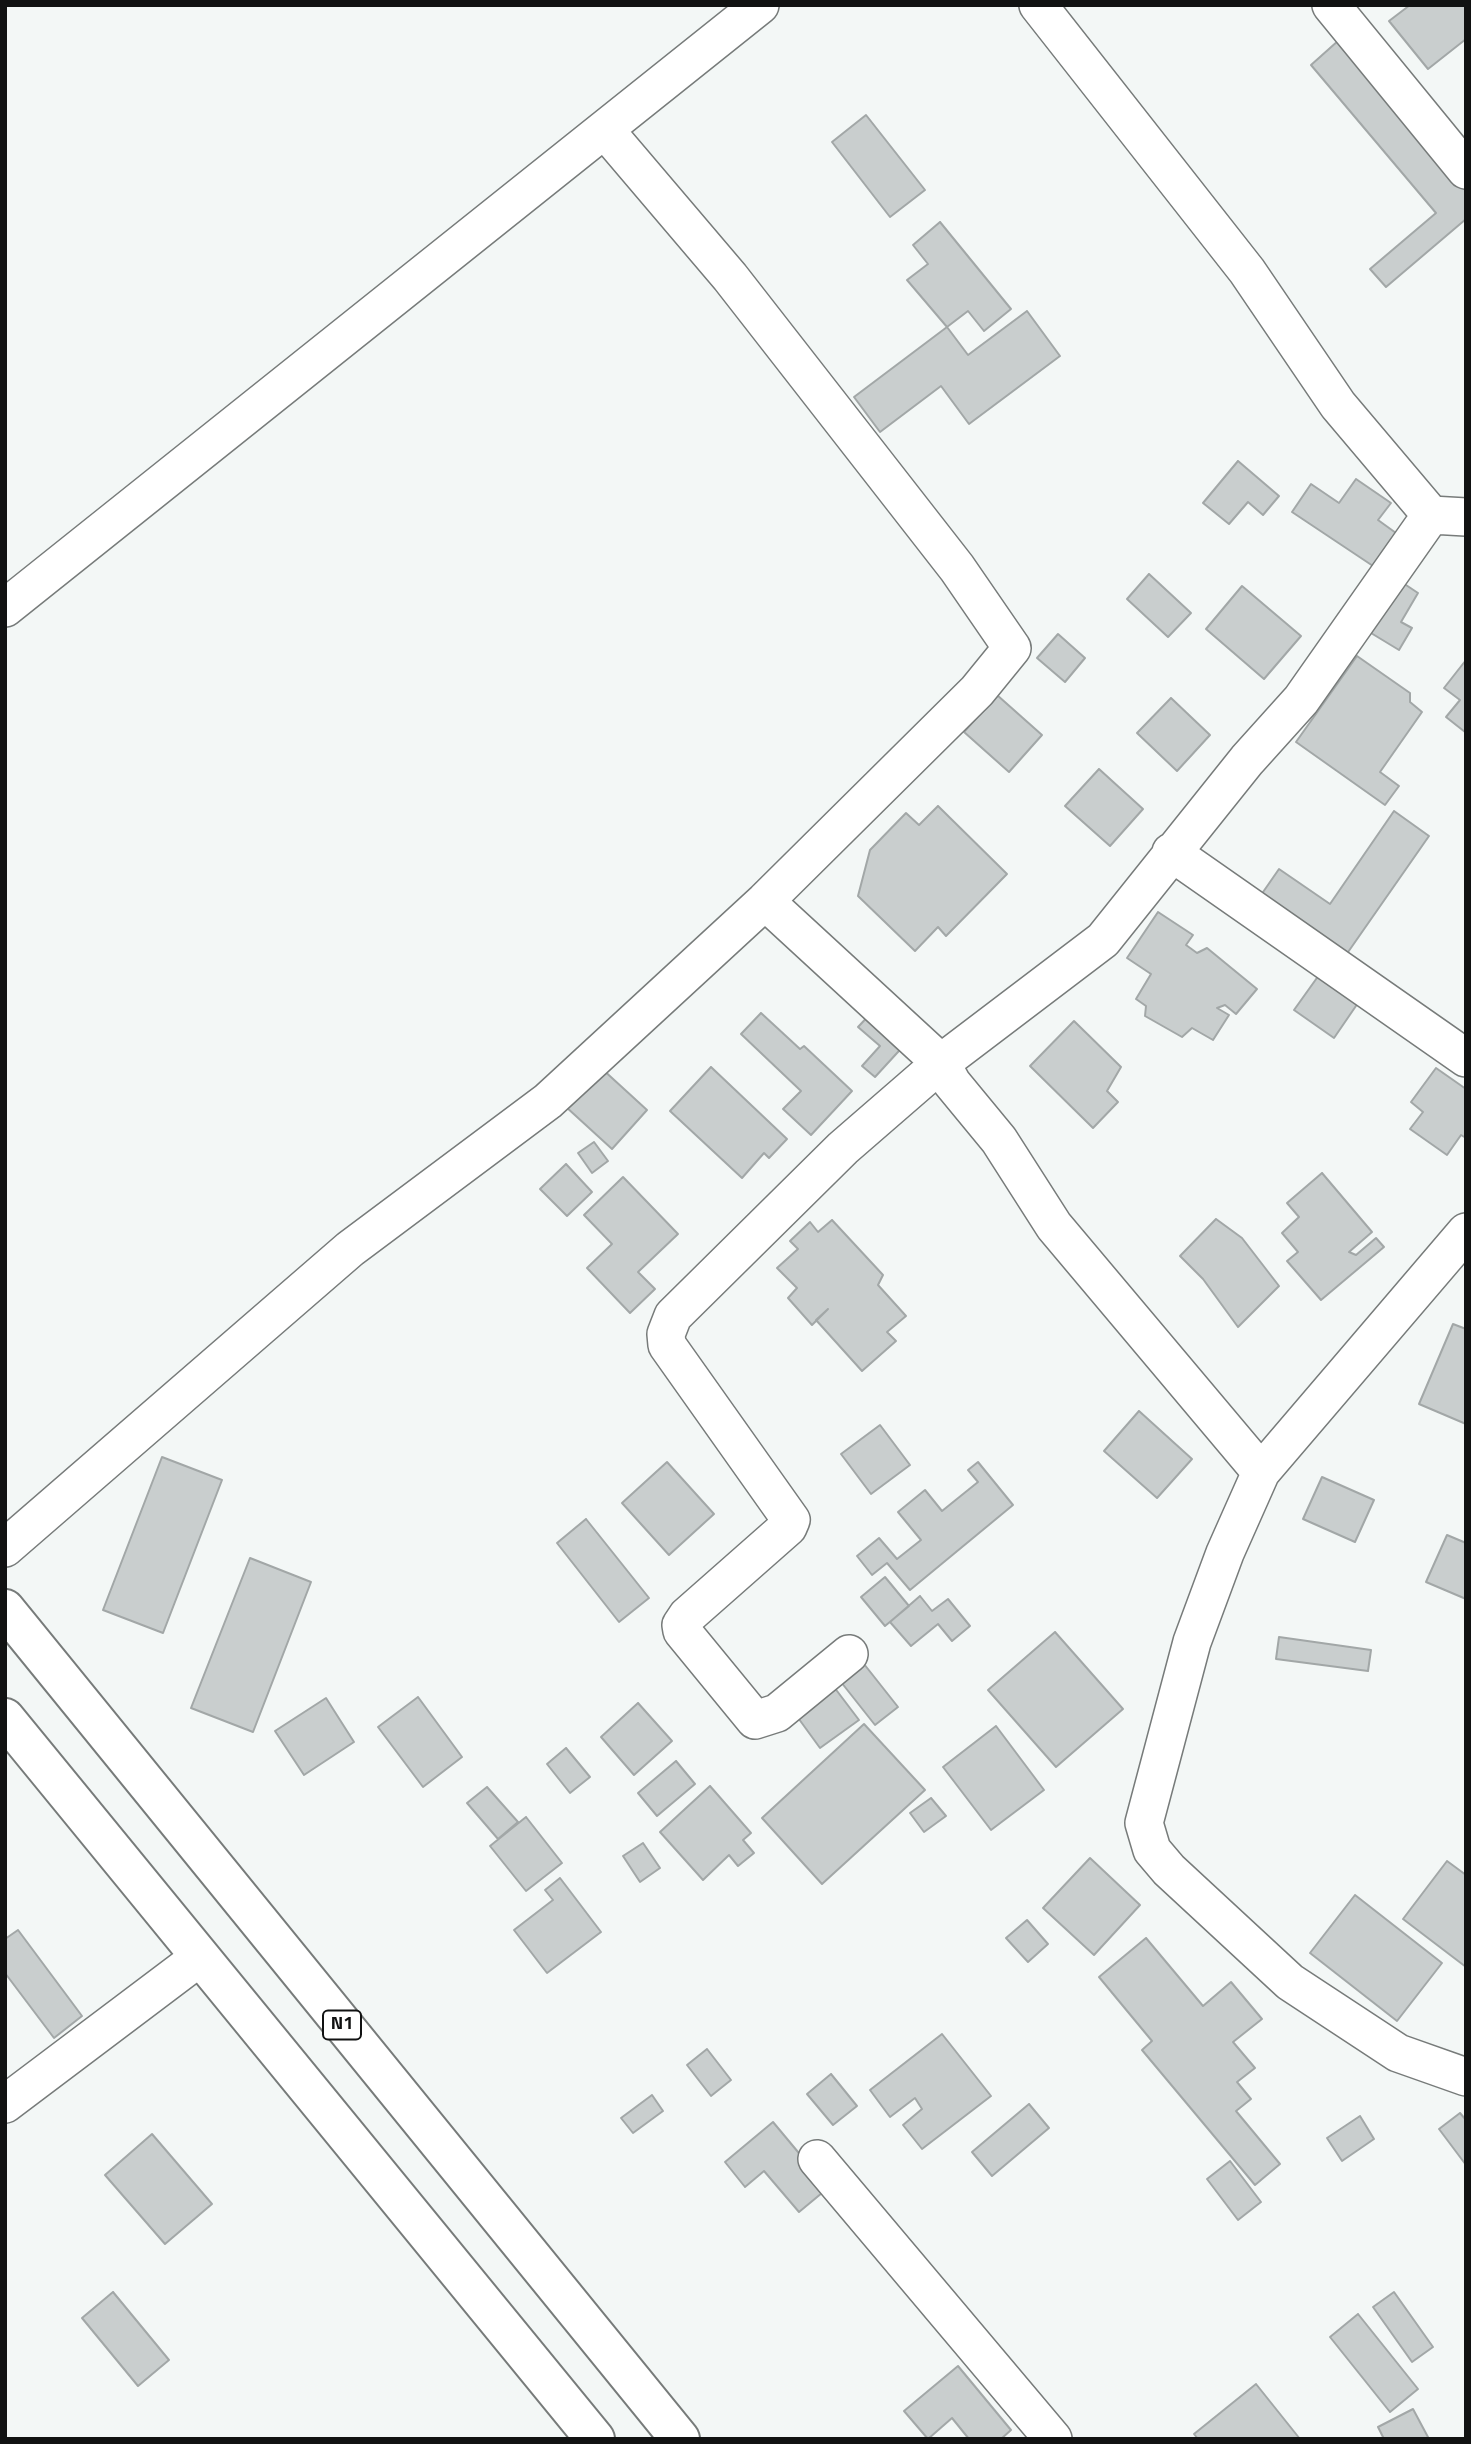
<!DOCTYPE html>
<html>
<head>
<meta charset="utf-8">
<style>
	body { margin:0 }
	#map { position:relative; width:1471px; height:2444px; overflow:hidden; background:#f3f7f6; font-family:"Titillium Web",sans-serif }
	canvas { display:block }
	.frame { position:absolute; inset:0; border:7px solid #111212; pointer-events:none }
</style>
</head>
<body>
<div id="map">
<canvas width="1471" height="2444"></canvas>
<div class="frame"></div>
</div>
<script>
const g = document.querySelector('canvas').getContext('2d');
g.lineJoin = 'round';
function fillPath(path, color) { g.fillStyle = color; g.fill(path, 'evenodd'); }
const toPath = rows => new Path2D(rows.map(r => 'M' + r).join(''));
function stroke(path, color, width, dash) { g.strokeStyle = color; g.lineWidth = width; g.lineCap = dash ? 'butt' : 'round'; g.setLineDash(dash || []); g.stroke(path); }
function drawText(font, color, halo, rows, align = 'center') {
  g.font = font + ' "Titillium Web",sans-serif'; g.lineWidth = 5; g.setLineDash([]); g.textBaseline = 'middle'; g.strokeStyle = halo; g.fillStyle = color; for (const [text, x, y, turn = 0] of rows) {
    g.save(); g.translate(x, y); g.rotate((+turn || 0) * Math.PI / 180); g.textAlign = isNaN(turn) ? turn : align; if (halo) g.strokeText(text, 0, 0); g.fillText(text, 0, 0); g.restore();
  }
}
const building = toPath([
	[1410,5,1466,5,1466,39,1428,69,1389,21,1410,5],
	[1339,40,1466,190,1466,219,1386,287,1370,269,1436,213,1311,65,1339,40],
	[866,115,925,190,890,217,832,142,866,115],
	[940,222,1011,309,984,331,968,311,947,327,907,280,928,264,913,245,940,222],
	[1027,311,1060,356,969,424,941,386,880,432,854,397,947,327,968,355,1027,311],
	[1238,461,1279,496,1263,515,1248,502,1229,524,1203,503,1238,461],
	[1356,479,1391,503,1378,520,1396,533,1373,566,1292,512,1311,484,1339,503,1356,479],
	[1149,574,1191,613,1168,637,1127,599,1149,574],
	[1397,579,1418,593,1401,622,1412,628,1399,650,1366,630,1397,579],
	[1242,586,1301,636,1264,679,1206,629,1242,586],
	[1058,634,1085,658,1065,682,1037,658,1058,634],
	[1357,656,1410,693,1410,702,1422,712,1380,772,1399,786,1385,805,1296,742,1357,656],
	[1466,660,1466,730,1465,732,1446,717,1460,700,1444,688,1466,660],
	[997,695,1042,735,1009,772,964,732,997,695],
	[1171,698,1210,735,1177,771,1137,733,1171,698],
	[1099,769,1143,809,1110,846,1065,806,1099,769],
	[938,806,1007,874,946,936,938,927,915,951,858,896,870,850,906,813,919,825,938,806],
	[1394,811,1429,836,1346,955,1261,895,1279,869,1330,904,1394,811],
	[1158,912,1193,935,1186,945,1197,953,1207,948,1257,989,1236,1014,1225,1005,1217,1008,1229,1015,1213,1040,1192,1028,1182,1037,1145,1016,1146,1006,1136,999,1151,974,1127,958,1158,912],
	[1319,975,1358,1003,1334,1038,1294,1010,1319,975],
	[875,1009,909,1040,875,1077,862,1066,880,1046,858,1027,875,1009],
	[761,1013,800,1049,804,1046,852,1091,811,1135,783,1109,801,1091,741,1034,761,1013],
	[1074,1021,1121,1067,1107,1091,1118,1102,1093,1128,1030,1066,1074,1021],
	[600,1067,647,1110,612,1149,565,1106,600,1067],
	[711,1067,787,1139,769,1158,764,1153,742,1178,670,1111,711,1067],
	[1436,1068,1466,1089,1466,1138,1461,1135,1447,1155,1410,1129,1423,1112,1411,1102,1436,1068],
	[594,1142,608,1161,592,1173,578,1153,594,1142],
	[566,1164,592,1192,567,1216,540,1189,566,1164],
	[1322,1173,1372,1232,1349,1252,1356,1255,1376,1238,1384,1247,1321,1300,1287,1261,1298,1252,1282,1233,1299,1217,1287,1203,1322,1173],
	[623,1177,678,1234,638,1272,655,1289,630,1313,587,1268,612,1244,584,1215,623,1177],
	[1216,1219,1242,1238,1279,1286,1238,1327,1203,1279,1180,1256,1216,1219],
	[832,1220,883,1275,878,1285,906,1316,887,1332,896,1341,862,1371,816,1320,828,1309,812,1325,788,1298,797,1288,777,1268,798,1249,790,1241,810,1222,818,1232,832,1220],
	[1453,1324,1466,1329,1466,1424,1419,1404,1453,1324],
	[1139,1411,1192,1459,1157,1498,1104,1451,1139,1411],
	[880,1425,910,1465,871,1494,841,1454,880,1425],
	[162,1457,222,1480,163,1633,103,1610,162,1457],
	[667,1462,714,1514,669,1555,622,1503,667,1462],
	[978,1462,1013,1505,910,1590,887,1563,872,1575,857,1556,879,1538,897,1559,921,1540,898,1512,925,1490,942,1511,978,1482,968,1470,978,1462],
	[1322,1477,1374,1500,1355,1542,1303,1519,1322,1477],
	[586,1519,649,1598,619,1622,557,1543,586,1519],
	[1447,1535,1466,1543,1466,1599,1426,1582,1447,1535],
	[250,1558,311,1582,253,1732,191,1708,250,1558],
	[885,1577,909,1606,885,1626,861,1597,885,1577],
	[920,1596,932,1611,948,1599,970,1626,952,1641,938,1624,911,1646,890,1622,920,1596],
	[1055,1632,1123,1709,1056,1767,988,1690,1055,1632],
	[1279,1637,1371,1650,1368,1671,1276,1659,1279,1637],
	[864,1664,898,1707,875,1725,841,1682,864,1664],
	[834,1687,859,1720,820,1748,796,1715,834,1687],
	[418,1697,462,1757,423,1787,378,1727,418,1697],
	[326,1698,354,1742,304,1775,275,1731,326,1698],
	[638,1703,672,1741,634,1775,601,1737,638,1703],
	[864,1724,925,1790,822,1884,762,1818,864,1724],
	[996,1726,1044,1790,991,1830,943,1767,996,1726],
	[566,1748,590,1777,570,1793,547,1764,566,1748],
	[676,1761,695,1784,657,1816,638,1793,676,1761],
	[710,1786,751,1833,743,1840,754,1853,738,1866,729,1855,703,1880,660,1832,710,1786],
	[487,1787,518,1822,498,1839,467,1803,487,1787],
	[931,1798,946,1816,924,1832,910,1813,931,1798],
	[526,1817,562,1863,526,1891,490,1846,526,1817],
	[643,1843,660,1868,640,1882,623,1856,643,1843],
	[1090,1858,1140,1905,1094,1955,1043,1908,1090,1858],
	[1447,1861,1466,1875,1466,1967,1403,1919,1447,1861],
	[560,1878,601,1932,547,1973,514,1930,553,1900,545,1890,560,1878],
	[1355,1895,1442,1963,1397,2021,1310,1953,1355,1895],
	[1027,1920,1048,1944,1028,1962,1006,1938,1027,1920],
	[18,1930,82,2016,54,2038,5,1973,5,1939,18,1930],
	[1146,1938,1203,2006,1231,1982,1262,2019,1233,2042,1255,2068,1237,2082,1251,2099,1236,2111,1280,2164,1255,2185,1142,2050,1152,2041,1099,1977,1146,1938],
	[942,2034,991,2096,922,2149,903,2125,922,2109,915,2098,890,2117,870,2090,942,2034],
	[707,2049,731,2080,711,2096,687,2065,707,2049],
	[831,2074,857,2106,833,2125,807,2094,831,2074],
	[652,2095,663,2111,633,2133,621,2118,652,2095],
	[1029,2104,1049,2128,992,2176,972,2152,1029,2104],
	[1460,2113,1466,2120,1466,2165,1439,2129,1460,2113],
	[1360,2116,1374,2139,1342,2161,1327,2138,1360,2116],
	[773,2122,828,2188,799,2212,764,2171,745,2187,725,2162,773,2122],
	[152,2134,212,2204,165,2244,105,2175,152,2134],
	[1230,2161,1261,2202,1238,2220,1207,2179,1230,2161],
	[113,2292,169,2360,138,2386,82,2318,113,2292],
	[1394,2292,1433,2347,1412,2362,1373,2307,1394,2292],
	[1358,2314,1418,2389,1390,2412,1330,2337,1358,2314],
	[958,2366,1011,2430,1001,2439,969,2439,952,2418,928,2439,904,2411,958,2366],
	[1256,2384,1300,2439,1198,2439,1194,2434,1256,2384],
	[1413,2409,1429,2439,1384,2439,1378,2427,1413,2409]
]);
const street = toPath([
	[1038,5,1247,271,1338,405,1431,515],
	[1331,5,1466,170],
	[5,608,760,5],
	[1171,852,1466,1058],
	[765,901,941,1063,952,1083,999,1140,1054,1226,1261,1472],
	[1466,1232,1261,1472,1225,1553,1192,1642,1144,1823,1152,1850,1169,1870,1290,1982,1398,2053,1466,2077],
	[5,1548,350,1249,548,1101,765,901,977,691,1012,648,957,568,730,277,605,130],
	[849,1654,777,1713,755,1720,682,1631,681,1625,687,1616,788,1527,791,1520,667,1345,666,1334,673,1316,843,1148,941,1063,1103,940,1247,760,1301,700,1431,515,1466,517],
	[5,2104,200,1957],
	[817,2159,1053,2439]
]);
const highway = toPath([
	[5,1609,680,2439],
	[5,1718,595,2439]
]);
const shields = [
	[342,2025,38]
];
const shieldNames = [
	["N1",342,2025]
];
fillPath(building, '#c9cece');
stroke(building, '#a2a7a7', 2);
stroke(street, '#777b7a', 40);
stroke(highway, '#777b7a', 42);
stroke(street, '#fff', 37);
stroke(highway, '#fff', 38);
for (const [x, y, w] of shields) { const box = new Path2D(); box.roundRect(x - w / 2, y - 14.5, w, 29, 5); g.fillStyle = '#fff'; g.fill(box); stroke(box, '#111212', 2); }
drawText('bold 18px', '#111212', null, shieldNames);
</script>
</body>
</html>
